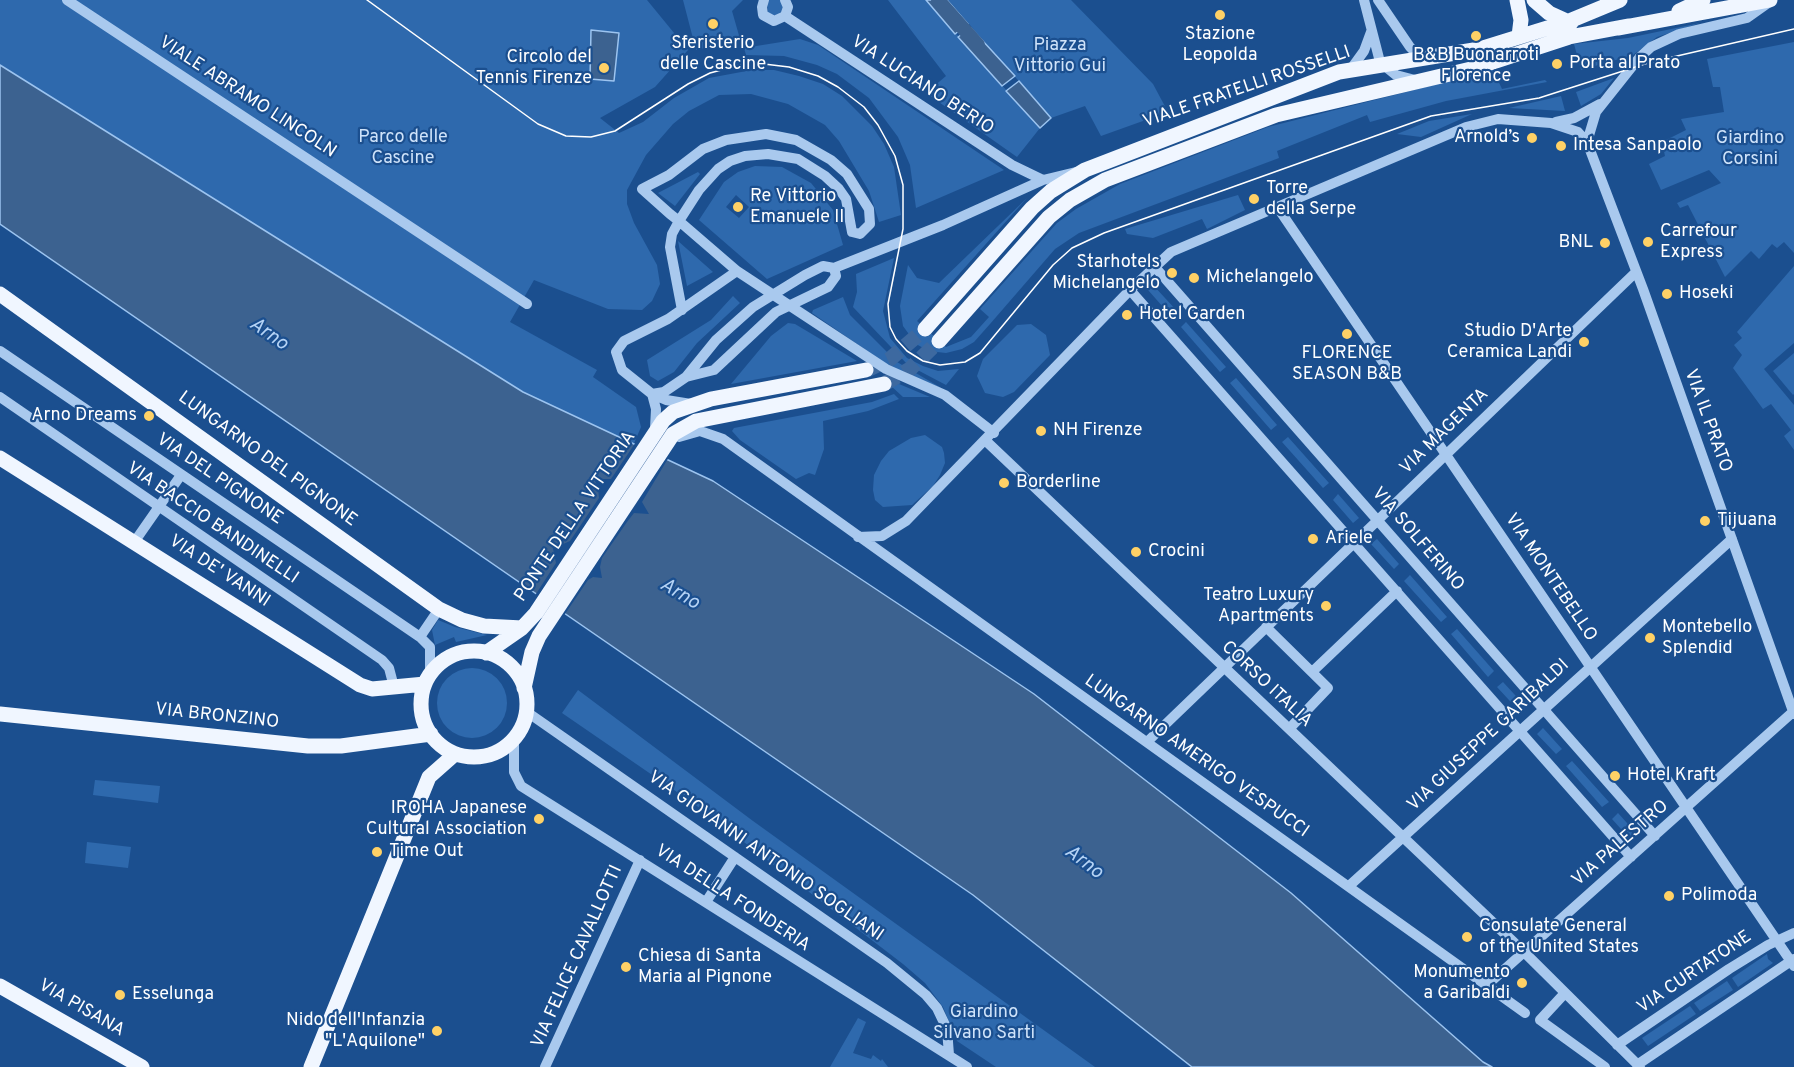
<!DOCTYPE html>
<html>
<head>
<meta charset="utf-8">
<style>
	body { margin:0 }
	canvas { display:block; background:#1b4f8f }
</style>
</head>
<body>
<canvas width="1794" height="1067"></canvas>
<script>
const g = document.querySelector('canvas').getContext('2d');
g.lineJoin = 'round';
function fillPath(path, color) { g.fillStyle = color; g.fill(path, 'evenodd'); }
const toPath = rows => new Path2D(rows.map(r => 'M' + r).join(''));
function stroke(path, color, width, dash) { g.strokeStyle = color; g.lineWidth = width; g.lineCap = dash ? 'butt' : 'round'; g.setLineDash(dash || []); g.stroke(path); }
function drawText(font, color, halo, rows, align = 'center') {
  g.font = font + ' Overpass,sans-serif'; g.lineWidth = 4.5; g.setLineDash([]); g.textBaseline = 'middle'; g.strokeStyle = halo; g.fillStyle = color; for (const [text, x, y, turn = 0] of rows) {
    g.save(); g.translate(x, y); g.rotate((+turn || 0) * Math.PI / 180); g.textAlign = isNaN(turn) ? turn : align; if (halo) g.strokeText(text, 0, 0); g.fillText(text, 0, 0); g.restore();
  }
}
const green = toPath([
	[0,0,647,0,688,50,655,87,600,118,619,133,643,122,674,98,709,78,752,70,774,70,799,76,823,84,842,96,872,126,884,144,894,167,901,215,879,222,869,191,839,141,825,125,788,104,751,94,719,95,689,111,673,124,646,155,627,190,627,204,634,223,657,265,660,284,652,301,642,310,608,309,534,280,510,322,597,370,593,377,636,407,641,427,632,448,592,424,523,392,0,65],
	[683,0,743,0,732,11,740,39,696,50],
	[767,0,782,0,784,13,768,17],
	[888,0,926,0,1040,128,1017,157,926,93,946,76],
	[948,0,1071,0,1153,84,1168,112,1101,136,1085,106,1051,118],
	[1700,23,1657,37,1633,55,1581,70,1574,44,1628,38],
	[800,39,818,45,1004,170,916,208,910,165,898,137,869,98,837,74,817,65,784,56,746,55,744,48],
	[1794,42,1794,253,1784,242,1777,248,1772,244,1759,259,1751,251,1725,277,1688,205,1680,208,1677,203,1721,183,1709,170,1661,190,1649,164,1665,156,1662,142,1686,130,1681,119,1724,112,1720,87,1713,87,1707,59],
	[1493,70,1502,89,1545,80,1547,82,1446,101,1370,122,1367,115,1277,151,1279,158,1079,233,1055,249,990,324,974,342,962,349,946,353,929,351,916,344,903,326,900,306,908,265,917,278,939,283,1027,198,917,321,946,347,971,337,989,317,980,309,1057,223,1076,209,1120,184,1268,127],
	[1614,78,1601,94,1581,106,1576,92],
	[1561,96,1565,111,1509,108],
	[1472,114,1421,137,1397,134,1429,121],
	[755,166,782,167,811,183,833,210,843,245,767,279,699,220,724,182,738,172],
	[736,195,749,207,739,218,726,207],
	[698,172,700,174,675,206,658,193],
	[1238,195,1245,210,1207,229,1202,219,1153,238,1127,234,1125,229],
	[678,241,713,272,687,286],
	[894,258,883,311,890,338,907,358,923,366,938,371,959,369,946,385,908,365,853,307,857,292,856,274],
	[1794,266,1794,343,1764,369,1794,405,1794,450,1784,436,1791,430,1771,404,1763,409,1733,368,1742,355,1734,345,1742,338,1737,332],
	[1153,285,1177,311,1171,316,1148,290],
	[733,296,740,303,697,343,674,372,658,381,650,376,647,360,711,320],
	[843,297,850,315,897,362,943,389,889,366,812,313,813,310],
	[1186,322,1226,367,1220,372,1181,327],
	[788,323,795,324,857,361,731,384,771,336],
	[1031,324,1046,335,1050,355,1014,392,1003,397,985,393,977,376,983,359,1017,325],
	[1794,353,1794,394,1793,395,1773,371],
	[1236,378,1277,425,1271,430,1230,383],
	[899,384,930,397,903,397,890,385],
	[894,394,899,399,868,411,823,421,824,449,815,475,809,473,796,479,740,440,732,431,734,428,872,402],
	[925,435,942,447,944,453,945,463,940,475,933,486,912,505,883,507,875,500,873,490,874,475,881,461,889,451,911,438],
	[1288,437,1329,483,1323,488,1282,442],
	[1338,494,1359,518,1353,523,1333,500],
	[1377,539,1399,564,1394,569,1371,544],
	[1410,575,1447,617,1441,622,1404,581],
	[438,620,455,627,487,635,456,642,454,637,435,645,432,630],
	[1457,629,1494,671,1488,677,1451,634],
	'437 703a35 35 0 1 1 70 0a35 35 0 1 1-70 0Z',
	[1503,682,1526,707,1520,712,1497,687],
	[578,690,753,821,1095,1067,996,1067,957,1041,943,1007,925,983,903,964,693,803,562,713],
	[1543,728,1562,749,1556,754,1537,734],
	[1572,761,1609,802,1602,807,1566,766],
	[95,780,160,786,158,803,93,795],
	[1618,813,1636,833,1630,839,1612,819],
	[87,842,131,847,128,868,85,863],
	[1767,954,1768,959,1773,963,1738,987,1732,978],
	[1727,981,1733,990,1700,1011,1694,1003],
	[1690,1006,1696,1014,1648,1046,1642,1038],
	[858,1018,866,1022,853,1053,871,1059,873,1055,881,1061,882,1059,888,1067,830,1067]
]);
const water = toPath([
	[926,0,947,0,968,24,955,34,926,0],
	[971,28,1015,76,1002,86,958,37,971,28],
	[591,30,619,33,614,81,590,79,591,30],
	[0,65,523,392,713,481,1034,694,1291,893,1483,1062,1492,1067,1192,1067,973,895,0,224,0,65],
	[1019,81,1051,118,1040,128,1006,91,1019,81]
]);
const pier = toPath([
	[636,442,669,457,642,502,649,514,634,513,627,522,602,558,600,567,602,578,593,577,588,580,563,617,534,597,556,563,552,544,561,545,570,541,599,498,598,487,594,479,611,479]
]);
const canal = toPath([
	[938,0,978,45]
]);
const majorTunnel = toPath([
	[867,370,890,359,925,329],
	[884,384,910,369,939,341]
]);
const minor = toPath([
	[67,0,527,304],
	[764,0,762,7,763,15,774,21,785,16,788,7,785,0],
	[1364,0,1380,62,1396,75,1415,80],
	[1378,0,1410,47,1416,53,1427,56],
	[785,16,1012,165,1043,180],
	[1351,69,1364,51,1371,32],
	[1556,122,1574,118,1600,104],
	[1587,142,1596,112,1639,58,1651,47,1679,34,1747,18,1771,1],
	[1278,208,1794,966],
	[1154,266,1655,836],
	[834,268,943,225,1043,180,1076,172],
	[1130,290,1631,857],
	[682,310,670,247,672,234,679,221,699,190,718,169,730,161,745,156,768,154,798,159,825,176,839,189,846,199,852,232,860,234,870,224,869,209,847,174,831,160,796,140,766,134,726,140,703,149,669,175,642,189,670,214,679,221,737,271,886,369,945,395,994,433],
	[0,351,420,637,430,647,430,673],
	[652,394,664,392,686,377,716,340,753,307,805,275,823,266,834,268,836,276,828,287,776,312,714,370,686,377],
	[652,394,656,409,655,429],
	[0,397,382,660,389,668,394,687],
	[691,404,666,400,652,394,622,370,616,352,624,341,668,319,737,271],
	[679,437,700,431,723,439,1525,1013],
	[986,441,1524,952,1640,1067],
	[858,537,882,536,906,521,1130,290,1171,252,1466,127,1498,119,1551,123,1578,132,1587,142,1643,289,1794,714],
	[135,541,181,475],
	[1266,627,1328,688,1289,729],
	[420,637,439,609],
	[1312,672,1397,591],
	[527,712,887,963,926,995,937,1008,947,1029,949,1055],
	[514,738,514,772,521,786,967,1067],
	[1147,742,1636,272],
	[1349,886,1732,539],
	[706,902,735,857],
	[1487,985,1794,711],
	[1565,993,1540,1020,1605,1067],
	[1617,1045,1729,969,1768,945,1794,933],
	[1637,1065,1794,959],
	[545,1067,640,860]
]);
const major = toPath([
	[1517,0,1521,20,1519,36],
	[1534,0,1549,13,1571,23],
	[1679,11,1703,0],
	[1619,28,1770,0],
	[0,294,439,609,462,620,484,626,522,628],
	[925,329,1032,208,1051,191,1085,170,1339,72,1480,49,1567,22,1620,0],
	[939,341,1049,217,1070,200,1105,180,1276,115,1471,69,1569,37,1628,26],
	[0,458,360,685,372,689,425,684],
	'421 704a53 53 0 1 1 106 0a53 53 0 1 1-106 0Z',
	[486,653,522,628,536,613,663,421,673,412,711,399,866,370],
	[524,688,532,652,539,636,673,434,696,421,884,384],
	[0,714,308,746,341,746,431,734],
	[0,986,142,1067],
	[311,1067,429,777,455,754]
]);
const tram = toPath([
	[367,0,538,124,566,136,591,137,615,131,688,84,710,73,740,65,764,64,789,67,818,76,838,87,864,107,878,125,895,156,903,185,903,229,888,304,890,327,896,339,907,351,923,361,940,365,965,362,980,353,1053,265,1072,248,1104,233,1431,116,1539,98,1651,62,1794,29]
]);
const markers = [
	[1220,15,6,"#ffd166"],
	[713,24,6,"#ffd166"],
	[1476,36,6,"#ffd166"],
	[1557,64,6,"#ffd166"],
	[604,68,6,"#ffd166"],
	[1532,138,6,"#ffd166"],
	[1561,146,6,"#ffd166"],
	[1254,199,6,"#ffd166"],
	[738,207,6,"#ffd166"],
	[1648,242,6,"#ffd166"],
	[1605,243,6,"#ffd166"],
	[1172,273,6,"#ffd166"],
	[1194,278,6,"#ffd166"],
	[1667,294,6,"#ffd166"],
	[1127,315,6,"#ffd166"],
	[1347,334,6,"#ffd166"],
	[1584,342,6,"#ffd166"],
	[149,416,6,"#ffd166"],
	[1041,431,6,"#ffd166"],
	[1004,483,6,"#ffd166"],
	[1705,521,6,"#ffd166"],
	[1313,539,6,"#ffd166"],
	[1136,552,6,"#ffd166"],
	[1326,606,6,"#ffd166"],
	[1650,638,6,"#ffd166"],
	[1615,776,6,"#ffd166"],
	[539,819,6,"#ffd166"],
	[377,852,6,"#ffd166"],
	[1669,896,6,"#ffd166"],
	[1467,937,6,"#ffd166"],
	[626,967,6,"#ffd166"],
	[1522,983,6,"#ffd166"],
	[120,995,6,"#ffd166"],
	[437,1031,6,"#ffd166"]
];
const poiNames = [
	["Stazione",1220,35,"center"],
	["Leopolda",1220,56,"center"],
	["Sferisterio",713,44,"center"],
	["delle Cascine",713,65,"center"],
	["B&B Buonarroti",1476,56,"center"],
	["Florence",1476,77,"center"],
	["Circolo del",592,58,"right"],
	["Tennis Firenze",592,79,"right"],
	["Porta al Prato",1569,64],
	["Arnold’s",1520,138,"right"],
	["Intesa Sanpaolo",1573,146],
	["Torre",1266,189],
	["della Serpe",1266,210],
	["Re Vittorio",750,197],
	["Emanuele II",750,218],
	["Carrefour",1660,232],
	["Express",1660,253],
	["BNL",1593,243,"right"],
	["Starhotels",1160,263,"right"],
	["Michelangelo",1160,284,"right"],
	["Michelangelo",1206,278],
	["Hoseki",1679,294],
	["Hotel Garden",1139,315],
	["Studio D'Arte",1572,332,"right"],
	["Ceramica Landi",1572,353,"right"],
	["FLORENCE",1347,354,"center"],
	["SEASON B&B",1347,375,"center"],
	["Arno Dreams",137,416,"right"],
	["NH Firenze",1053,431],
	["Borderline",1016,483],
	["Tijuana",1717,521],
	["Ariele",1325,539],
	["Crocini",1148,552],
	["Teatro Luxury",1314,596,"right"],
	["Apartments",1314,617,"right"],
	["Montebello",1662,628],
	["Splendid",1662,649],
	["Hotel Kraft",1627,776],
	["IROHA Japanese",527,809,"right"],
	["Cultural Association",527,830,"right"],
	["Time Out",389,852],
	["Polimoda",1681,896],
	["Consulate General",1479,927],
	["of the United States",1479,948],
	["Chiesa di Santa",638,957],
	["Maria al Pignone",638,978],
	["Monumento",1510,973,"right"],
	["a Garibaldi",1510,994,"right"],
	["Esselunga",132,995],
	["Nido dell'Infanzia",425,1021,"right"],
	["\"L'Aquilone\"",425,1042,"right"]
];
const parkNames = [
	["Piazza",1060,46],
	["Vittorio Gui",1060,67],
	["Parco delle",403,138],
	["Cascine",403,159],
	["Giardino",1750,139],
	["Corsini",1750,160],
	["Giardino",984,1013],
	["Silvano Sarti",984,1034]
];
const streetNames = [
	["VIA LUCIANO BERIO",922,86,33],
	["VIALE FRATELLI ROSSELLI",1247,88,-19],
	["VIALE ABRAMO LINCOLN",247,98,33],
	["VIA IL PRATO",1707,421,70],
	["VIA MAGENTA",1445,432,-44],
	["LUNGARNO DEL PIGNONE",267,460,36],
	["VIA DEL PIGNONE",219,480,34],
	["PONTE DELLA VITTORIA",576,517,-56],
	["VIA BACCIO BANDINELLI",212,524,34],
	["VIA SOLFERINO",1417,540,49],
	["VIA DE' VANNI",219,572,33],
	["VIA MONTEBELLO",1550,578,56],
	["CORSO ITALIA",1266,685,43],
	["VIA BRONZINO",217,717,6],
	["VIA GIUSEPPE GARIBALDI",1489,736,-43],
	["LUNGARNO AMERIGO VESPUCCI",1196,757,35],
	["VIA PALESTRO",1621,844,-41],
	["VIA GIOVANNI ANTONIO SOGLIANI",765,857,35],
	["VIA DELLA FONDERIA",732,899,33],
	["VIA FELICE CAVALLOTTI",578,957,-66],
	["VIA CURTATONE",1695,973,-34],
	["VIA PISANA",81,1009,30]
];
const waterNames = [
	["Arno",268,335,35],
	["Arno",679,595,31],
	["Arno",1083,863,37]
];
fillPath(green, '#2e69ad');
fillPath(water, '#3c6290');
stroke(water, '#9cc4f0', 1.5);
fillPath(pier, '#1b4f8f');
stroke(canal, '#3c6290', 14);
stroke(majorTunnel, '#3d69a0', 15, [15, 8]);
stroke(minor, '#a9c9ee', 10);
stroke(major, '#f0f6ff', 15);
stroke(tram, '#fff', 1.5);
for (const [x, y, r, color] of markers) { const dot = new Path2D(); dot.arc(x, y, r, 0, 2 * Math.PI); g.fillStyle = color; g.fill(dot); stroke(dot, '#1b4f8f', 2); }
drawText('18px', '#fff', '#1b4f8f', poiNames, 'left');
drawText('18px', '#cfe3fa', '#1b4f8f', parkNames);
drawText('18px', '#fff', '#1b4f8f', streetNames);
drawText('italic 20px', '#b5d3f5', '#1b4f8f', waterNames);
</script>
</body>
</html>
